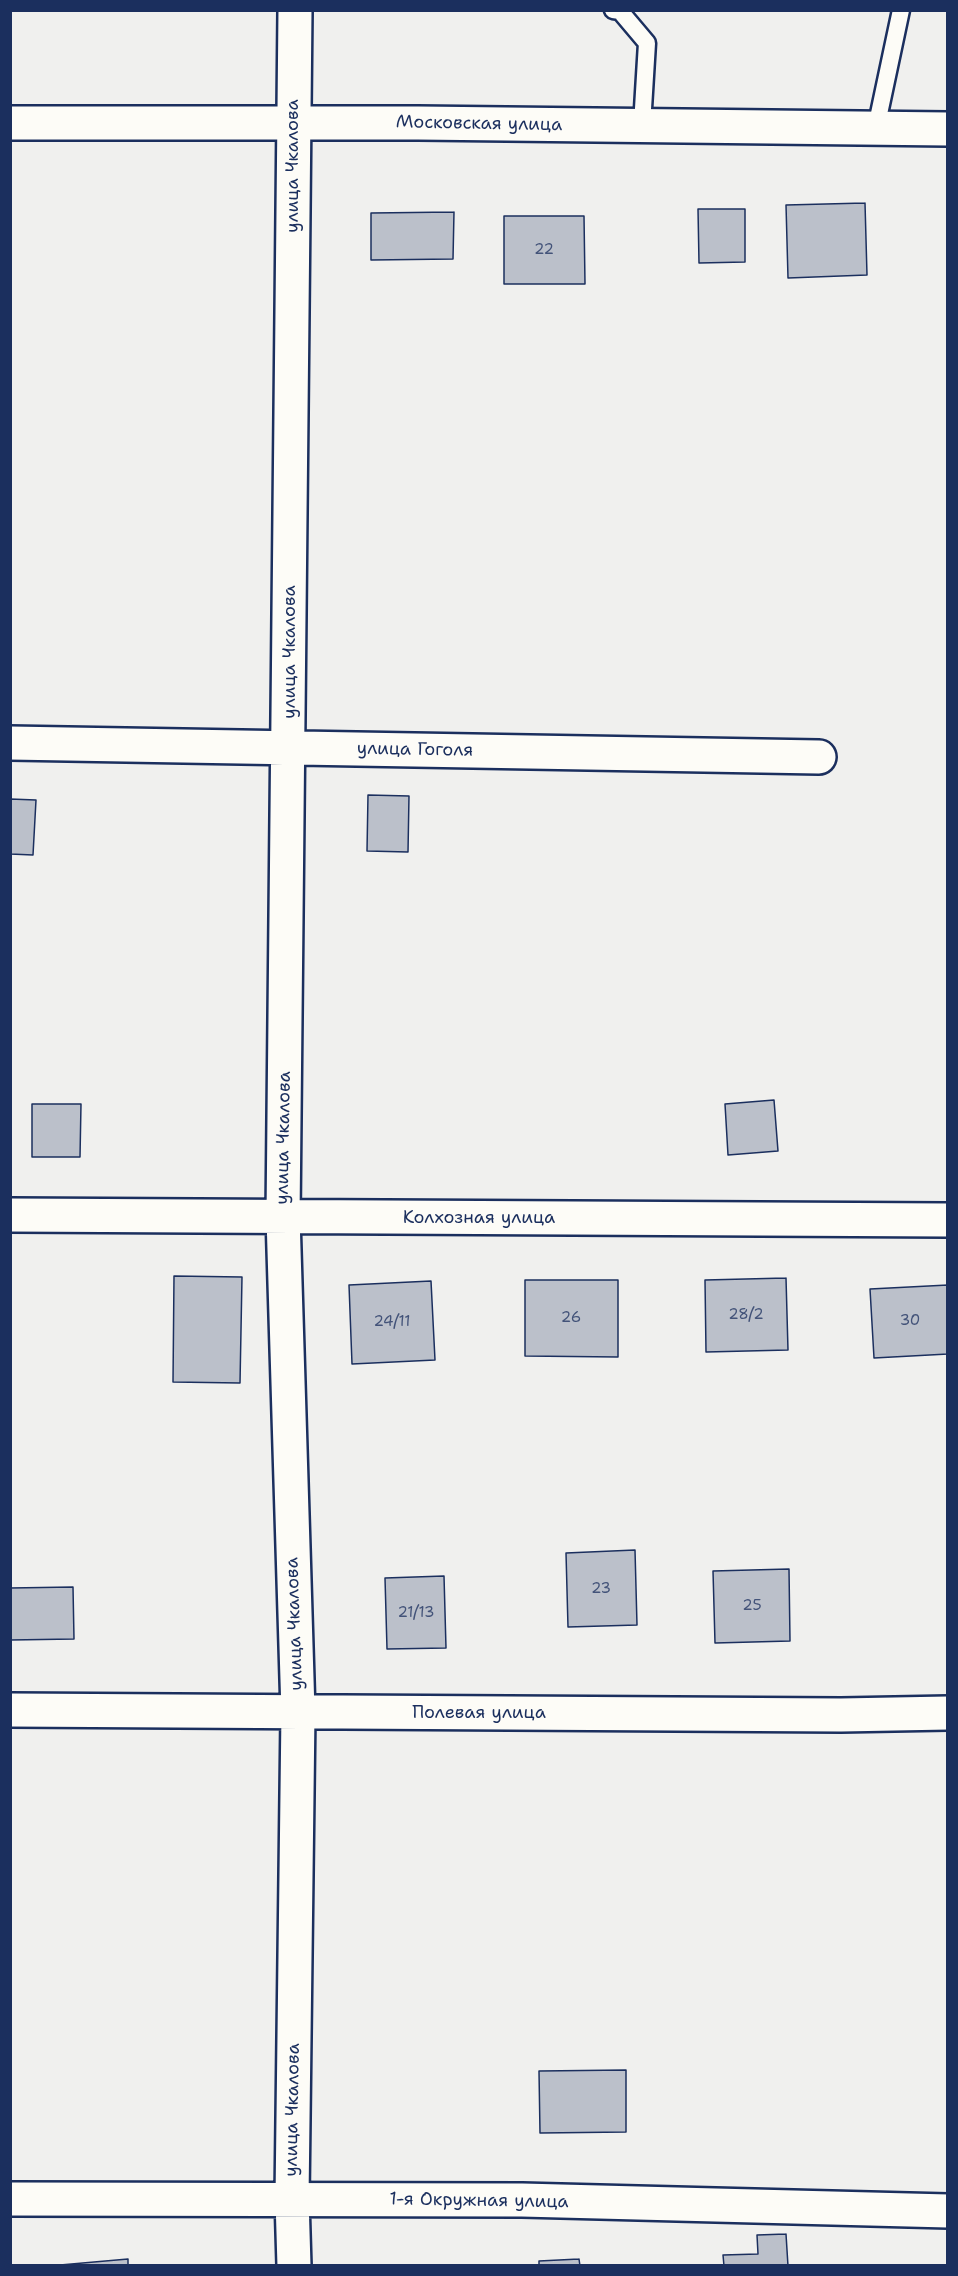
<!DOCTYPE html>
<html>
<head>
<meta charset="utf-8">
<style>
	body { margin:0 }
	#map { position:relative; width:958px; height:2276px; overflow:hidden; background:#f0f0ee; font-family:"Shantell Sans",sans-serif }
	canvas { display:block }
	.frame { position:absolute; inset:0; border:12px solid #1b2f5e; pointer-events:none }
</style>
</head>
<body>
<div id="map">
<canvas width="958" height="2276"></canvas>
<div class="frame"></div>
</div>
<script>
const g = document.querySelector('canvas').getContext('2d');
g.lineJoin = 'round';
function fillPath(path, color) { g.fillStyle = color; g.fill(path, 'evenodd'); }
const toPath = rows => new Path2D(rows.map(r => 'M' + r).join(''));
function stroke(path, color, width, dash) { g.strokeStyle = color; g.lineWidth = width; g.lineCap = dash ? 'butt' : 'round'; g.setLineDash(dash || []); g.stroke(path); }
function drawText(font, color, halo, rows, align = 'center') {
  g.font = font + ' "Shantell Sans",sans-serif'; g.lineWidth = 5; g.setLineDash([]); g.textBaseline = 'middle'; g.strokeStyle = halo; g.fillStyle = color; for (const [text, x, y, turn = 0] of rows) {
    g.save(); g.translate(x, y); g.rotate((+turn || 0) * Math.PI / 180); g.textAlign = isNaN(turn) ? turn : align; if (halo) g.strokeText(text, 0, 0); g.fillText(text, 0, 0); g.restore();
  }
}
const building = toPath([
	[865,203,867,275,788,278,786,205,865,203],
	[698,209,745,209,745,262,699,263,698,209],
	[454,212,453,259,371,260,371,213,454,212],
	[504,216,584,216,585,284,504,284,504,216],
	[368,795,409,796,408,852,367,851,368,795],
	[10,799,36,800,33,855,10,854,10,799],
	[774,1100,778,1151,728,1155,725,1104,774,1100],
	[32,1104,81,1104,80,1157,32,1157,32,1104],
	[174,1276,242,1277,240,1383,173,1382,174,1276],
	[786,1278,788,1350,706,1352,705,1280,786,1278],
	[525,1280,618,1280,618,1357,525,1356,525,1280],
	[431,1281,435,1360,352,1364,349,1285,431,1281],
	[948,1285,948,1354,874,1358,870,1289,948,1285],
	[635,1550,637,1625,568,1627,566,1553,635,1550],
	[789,1569,790,1641,715,1643,713,1571,789,1569],
	[444,1576,446,1648,387,1649,385,1578,444,1576],
	[73,1587,74,1639,10,1640,10,1588,73,1587],
	[626,2070,626,2132,540,2133,539,2071,626,2070],
	[786,2234,788,2266,724,2266,723,2255,758,2254,757,2235,786,2234],
	[128,2259,128,2266,60,2266,60,2265,128,2259],
	[579,2259,580,2266,539,2266,539,2261,579,2259]
]);
const service = toPath([
	[613,10,620,11,647,43,642,125],
	[876,128,901,10]
]);
const minor = toPath([
	[10,123,418,123,948,129],
	[10,743,819,757],
	[10,1215,948,1220],
	[10,1710,841,1715,948,1713],
	[10,2199,522,2200,948,2211],
	[294,2266,292,2199,298,1712,283,1217,295,10]
]);
const numberNames = [
	["22",544,250],
	["28/2",746,1315],
	["26",571,1318],
	["30",910,1321],
	["24/11",392,1322],
	["23",601,1589],
	["25",752,1606],
	["21/13",416,1613]
];
const streetNames = [
	["Московская улица",479,124,1],
	["улица Чкалова",293,166,-90],
	["улица Чкалова",290,652,-90],
	["улица Гоголя",415,750,1],
	["улица Чкалова",284,1138,-89],
	["Колхозная улица",479,1218],
	["улица Чкалова",295,1624,-92],
	["Полевая улица",479,1713],
	["улица Чкалова",293,2110,-89],
	["1-я Окружная улица",479,2201,1]
];
fillPath(building, '#bbc0ca');
stroke(building, '#1b2f5e', 1.5);
stroke(service, '#1b2f5e', 21);
stroke(minor, '#1b2f5e', 38);
stroke(service, '#fdfcf7', 16);
stroke(minor, '#fdfcf7', 33);
drawText('15px', '#435379', null, numberNames);
drawText('18px', '#1b2f5e', '#fdfcf7', streetNames);
</script>
</body>
</html>
